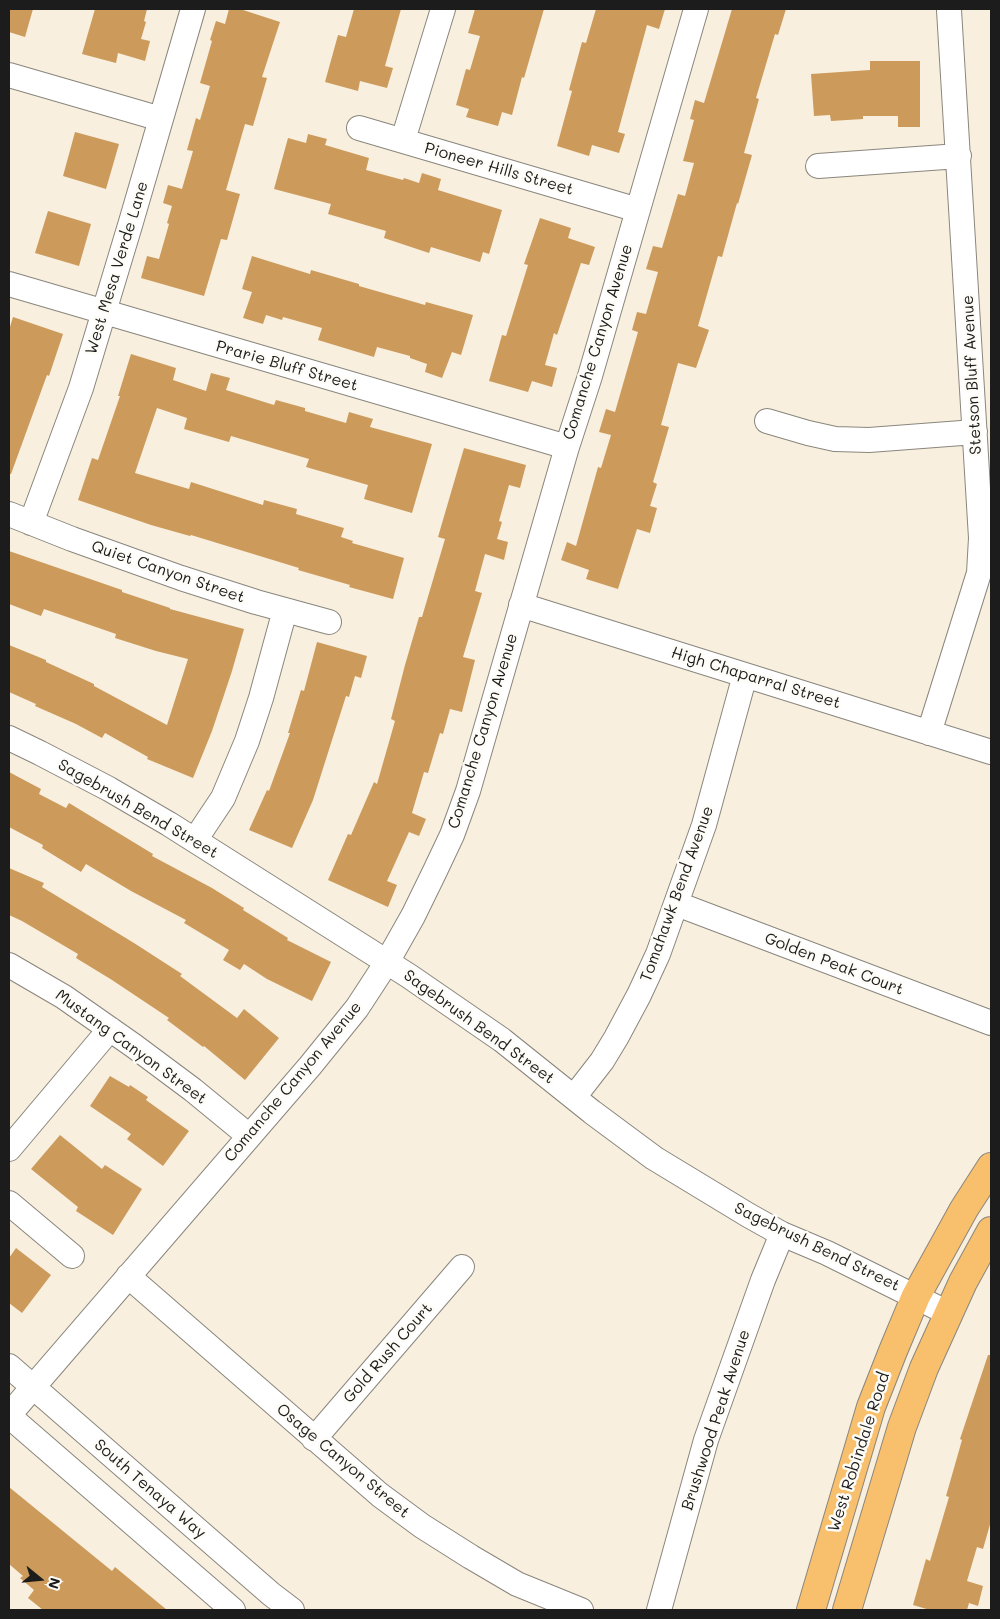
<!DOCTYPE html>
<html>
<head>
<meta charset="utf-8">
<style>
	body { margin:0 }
	#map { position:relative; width:1000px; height:1619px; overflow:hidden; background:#f8efde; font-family:Mali,sans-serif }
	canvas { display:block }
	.frame { position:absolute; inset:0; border:10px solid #1c1c1c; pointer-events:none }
	.north { position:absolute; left:15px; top:1554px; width:50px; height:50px; -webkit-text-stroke:4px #fdfcf7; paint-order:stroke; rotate:107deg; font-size:14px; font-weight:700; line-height:20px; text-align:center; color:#1c1c1c }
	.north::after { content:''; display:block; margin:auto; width:18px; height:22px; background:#1c1c1c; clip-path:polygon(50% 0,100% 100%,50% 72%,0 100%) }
</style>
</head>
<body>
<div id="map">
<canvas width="1000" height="1619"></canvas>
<div class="frame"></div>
<div class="north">N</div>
</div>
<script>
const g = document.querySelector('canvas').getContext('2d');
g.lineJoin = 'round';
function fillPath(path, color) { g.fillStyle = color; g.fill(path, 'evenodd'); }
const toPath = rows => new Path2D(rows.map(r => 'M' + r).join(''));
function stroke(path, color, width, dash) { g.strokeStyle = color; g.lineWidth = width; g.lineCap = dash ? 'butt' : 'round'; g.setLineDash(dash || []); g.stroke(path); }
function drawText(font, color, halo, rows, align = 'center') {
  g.font = font + ' Mali,sans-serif'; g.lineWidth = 5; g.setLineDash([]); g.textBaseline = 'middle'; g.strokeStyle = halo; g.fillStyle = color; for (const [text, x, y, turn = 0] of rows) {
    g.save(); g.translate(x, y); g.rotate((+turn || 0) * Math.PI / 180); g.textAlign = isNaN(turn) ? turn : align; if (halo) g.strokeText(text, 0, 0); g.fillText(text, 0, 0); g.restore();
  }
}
const building = toPath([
	[9,9,33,9,25,37,9,32],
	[95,9,147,9,144,21,146,22,141,39,150,41,145,61,118,53,116,63,82,54],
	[229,9,240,9,280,22,262,77,267,78,253,126,245,124,226,190,240,194,227,240,221,239,204,296,141,278,147,256,159,259,169,224,167,223,172,206,163,203,168,185,182,189,193,151,187,150,196,118,200,120,210,86,200,83,212,41,210,40,216,21,225,24],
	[354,9,401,9,385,66,393,68,387,88,360,81,358,91,325,82,338,35,346,37],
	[475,9,544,9,524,78,522,77,512,115,502,112,498,126,466,117,469,109,456,105,466,69,470,70,480,36,468,33],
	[596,9,665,9,659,29,647,25,618,132,625,134,619,153,592,145,589,156,557,146,572,91,569,90,582,42,586,43],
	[732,9,786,9,778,35,775,34,756,98,759,99,744,153,752,155,738,204,737,203,722,257,718,256,698,326,709,330,696,368,678,363,661,425,669,427,653,482,657,484,650,506,657,508,650,533,637,529,618,589,586,579,589,570,561,560,567,542,576,546,598,467,601,468,611,435,599,432,606,409,615,412,638,332,632,330,637,312,646,314,658,272,646,269,653,246,662,248,678,194,685,196,694,163,683,161,694,120,690,119,695,100,704,103],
	[870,61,920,61,920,127,898,127,898,116,863,116,863,119,831,121,830,115,814,116,811,74,870,70],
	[75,132,119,144,106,189,63,176],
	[308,134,327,139,325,145,369,158,366,170,403,180,404,178,419,183,422,173,441,179,438,190,502,210,489,254,483,252,480,262,431,247,429,253,384,238,386,231,328,214,331,204,274,189,288,138,306,143],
	[48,211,91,224,79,266,35,253],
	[540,218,571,228,568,238,595,247,589,265,581,263,557,335,554,333,545,365,557,368,552,387,532,381,528,392,489,381,502,335,506,336,528,265,524,264],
	[252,256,310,274,311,270,359,284,359,286,425,305,426,302,473,315,461,355,452,352,442,378,425,372,427,364,410,358,410,356,377,347,374,357,318,340,322,328,283,317,282,320,266,315,263,324,243,318,252,292,242,289],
	[13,317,63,334,49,376,47,375,11,474,9,474,9,330],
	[131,354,176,368,173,380,206,391,211,373,230,378,226,390,274,405,276,400,305,408,305,411,346,423,349,412,373,419,370,427,432,444,412,513,364,499,368,485,306,467,309,459,231,436,229,442,184,429,187,418,157,408,135,473,189,489,191,482,263,505,264,500,297,509,296,514,344,528,341,537,353,541,352,543,404,558,393,599,349,587,350,585,298,570,299,568,191,535,190,536,151,525,78,500,92,458,98,460,120,396,118,396],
	[464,448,526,465,520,488,509,485,499,521,502,522,497,539,508,542,504,560,485,554,475,591,482,593,463,657,475,660,462,712,450,709,443,734,440,733,428,773,424,772,412,813,426,819,419,836,409,832,387,881,397,885,388,907,328,880,348,834,351,835,374,782,377,784,395,721,391,719,405,665,419,617,422,617,445,539,438,537],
	[9,551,122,590,122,592,170,608,170,609,244,629,232,671,212,731,193,778,147,759,148,757,105,733,102,738,76,724,35,706,36,704,9,692,9,645,46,660,46,662,94,684,94,686,167,725,188,659,156,651,115,638,116,634,44,609,41,616,9,604],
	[317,642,367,656,361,678,355,676,349,697,346,696,313,800,292,848,249,830,267,790,269,791,290,733,288,733,301,690,304,691],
	[9,772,41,789,39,794,66,808,69,803,153,854,152,856,212,888,244,908,243,910,288,938,287,940,331,962,312,1001,267,979,244,964,240,970,223,960,229,950,184,923,186,920,131,891,86,864,81,872,42,848,43,845,9,827],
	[9,868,44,883,42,887,134,943,182,974,180,976,237,1018,244,1009,279,1038,245,1080,204,1046,203,1047,167,1020,169,1018,112,980,76,958,78,954,22,921,9,915],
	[110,1076,129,1087,130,1085,148,1097,146,1100,189,1131,163,1166,127,1139,131,1134,90,1106],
	[60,1135,102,1169,105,1165,142,1189,113,1235,76,1211,78,1207,31,1169],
	[16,1248,51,1275,22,1313,9,1303,9,1258],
	[988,1355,991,1355,991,1521,983,1549,977,1547,967,1581,983,1586,978,1606,969,1603,967,1610,930,1610,913,1605,926,1559,930,1561,949,1497,946,1496,962,1440,960,1439],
	[9,1487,112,1571,115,1567,167,1610,43,1610,28,1598,34,1590,20,1578,23,1576,9,1564]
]);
const minor = toPath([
	[9,75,161,119],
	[359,128,638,210],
	[403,140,443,9],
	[818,166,959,156],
	[9,284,567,447],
	[767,421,808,433,835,439,869,440,975,432],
	[9,514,72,539,181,578,256,602,329,622],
	[31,523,81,388,131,222,193,9],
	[521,605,991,752],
	[929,733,979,573,981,538,949,10],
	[9,738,40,753,109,789,169,824,409,976,502,1040,592,1112,654,1158,748,1215,782,1234,827,1253,948,1313],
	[195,840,223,798,247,741,261,698,285,610],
	[677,904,991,1023],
	[9,965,64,997,134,1046,193,1090,249,1136],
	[574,1097,602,1061,616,1038,639,995,658,954,704,825,745,675],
	[9,1149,110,1029],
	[9,1203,72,1256],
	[128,1276,380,1495,422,1526,471,1557,517,1584,581,1610],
	[9,1366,271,1594,292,1610],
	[9,1415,310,1066,357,1008,387,962,413,916,435,871,452,835,468,791,567,447,590,376,696,9],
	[9,1416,233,1610],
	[314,1439,462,1267],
	[659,1610,706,1440,763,1280,782,1234]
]);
const major = toPath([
	[811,1610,871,1407,893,1351,916,1296,964,1209,991,1167],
	[847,1610,902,1427,924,1368,963,1282,991,1231]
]);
const streetNames = [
	["Pioneer Hills Street",499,169,16],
	["West Mesa Verde Lane",117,268,-73],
	["Comanche Canyon Avenue",598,342,-73],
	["Prarie Bluff Street",287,366,16],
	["Stetson Bluff Avenue",972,375,-93],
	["Quiet Canyon Street",168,572,19],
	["High Chaparral Street",756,678,17],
	["Comanche Canyon Avenue",483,731,-73],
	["Sagebrush Bend Street",138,809,30],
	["Tomahawk Bend Avenue",677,894,-70],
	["Golden Peak Court",834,964,21],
	["Sagebrush Bend Street",479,1027,36],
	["Mustang Canyon Street",131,1047,36],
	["Comanche Canyon Avenue",293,1082,-50],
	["Sagebrush Bend Street",817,1247,26],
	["Gold Rush Court",388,1353,-49],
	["Brushwood Peak Avenue",716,1420,-72],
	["West Robindale Road",859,1452,-72],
	["Osage Canyon Street",343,1461,40],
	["South Tenaya Way",150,1489,41]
];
fillPath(building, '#cc9b5c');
stroke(minor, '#8a867d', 26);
stroke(major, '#8a867d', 30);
stroke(minor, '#fff', 24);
stroke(major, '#f8bf6c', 28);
drawText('16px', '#1c1c1c', '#fdfcf7', streetNames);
</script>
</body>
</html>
